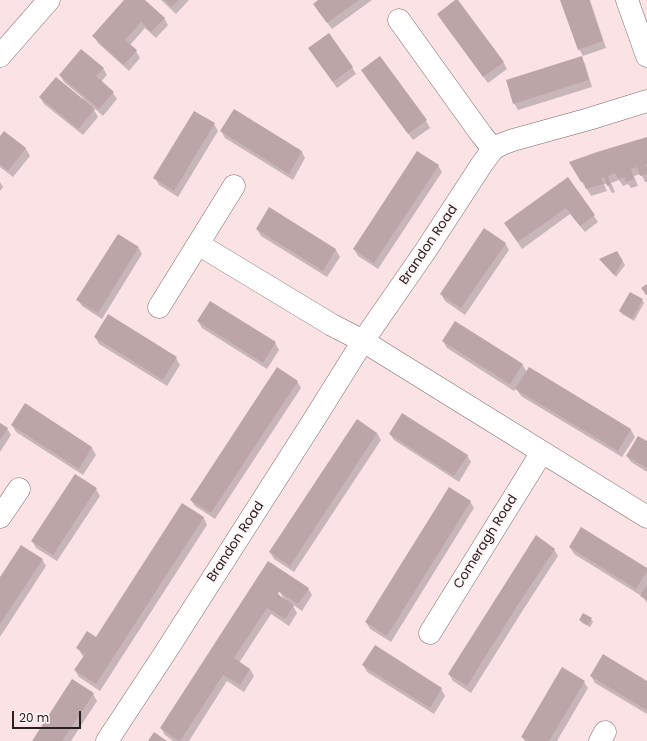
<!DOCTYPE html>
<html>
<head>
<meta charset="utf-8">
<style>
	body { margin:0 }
	#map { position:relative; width:647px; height:741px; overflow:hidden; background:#fbe3e5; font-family:Poppins,sans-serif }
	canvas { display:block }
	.scale { position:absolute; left:12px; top:711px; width:69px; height:18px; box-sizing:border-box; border:2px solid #282020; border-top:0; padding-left:5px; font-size:12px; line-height:14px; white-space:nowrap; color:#282020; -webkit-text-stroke:3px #fef4f5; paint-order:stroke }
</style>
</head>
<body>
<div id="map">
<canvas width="647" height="741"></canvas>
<div class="scale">20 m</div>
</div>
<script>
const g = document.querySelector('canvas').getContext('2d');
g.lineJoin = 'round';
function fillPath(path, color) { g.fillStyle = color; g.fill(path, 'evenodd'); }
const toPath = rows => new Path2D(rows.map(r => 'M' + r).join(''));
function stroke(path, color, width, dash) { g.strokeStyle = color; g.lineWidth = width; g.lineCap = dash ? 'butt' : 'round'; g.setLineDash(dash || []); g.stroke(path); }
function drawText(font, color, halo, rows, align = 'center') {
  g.font = font + ' Poppins,sans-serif'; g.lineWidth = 4; g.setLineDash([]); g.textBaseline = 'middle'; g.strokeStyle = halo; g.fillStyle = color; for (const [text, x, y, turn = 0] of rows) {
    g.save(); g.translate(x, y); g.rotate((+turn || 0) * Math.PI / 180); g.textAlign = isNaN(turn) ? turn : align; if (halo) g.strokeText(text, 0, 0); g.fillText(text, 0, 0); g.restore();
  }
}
const shadow = toPath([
	[126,0,143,0,164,18,168,25,156,38,145,28,130,45,136,51,140,58,129,71,98,43,94,36],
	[161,0,189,0,176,14],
	[320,0,372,0,332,29,318,11],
	[457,0,503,62,507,69,488,83,442,21],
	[561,0,590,0,606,48,583,56,579,49],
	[309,49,352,67,356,74,337,88],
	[581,57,585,64,592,87,518,110,514,103],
	[380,58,426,121,430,128,413,140,366,77,362,70],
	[103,68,107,75,101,82,113,93,117,99,103,116,92,106,98,117,83,135,44,104,40,97,82,100,83,98,64,82,60,75],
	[214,124,218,131,178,197,159,185,155,178],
	[221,131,302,152,305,158,293,180,225,138],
	[4,132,26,149,30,156,13,177,0,167,0,138],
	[647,138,647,182,645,182,641,174,634,176,638,186,631,188,628,184,623,186,619,180,611,183,615,192,612,193,607,184,604,184,607,191,591,196,587,189,586,189,571,163],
	[438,165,442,172,378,269,358,256,354,249],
	[568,178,598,222,585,232,570,214,522,249,509,230],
	[0,182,3,187,0,191],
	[270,208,336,250,340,257,327,277,261,236,257,229],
	[505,243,509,250,465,315,445,301,441,294],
	[139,248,142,254,102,319,82,306,78,300],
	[617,253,625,265,616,277,601,260],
	[642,300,644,303,634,321,622,314,620,311],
	[198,321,275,343,279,350,267,369,202,328],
	[95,337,176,358,180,365,167,386,99,344],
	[443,341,522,364,527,372,529,369,631,430,635,437,622,457,521,396,516,388,514,391,447,348],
	[297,381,301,388,215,519,195,506,191,500],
	[25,405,92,448,96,455,83,475,16,432,12,425],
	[357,421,377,433,381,440,294,572,274,559,270,552],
	[0,424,7,428,11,435,0,452],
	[390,434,467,455,471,462,459,482,394,440],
	[647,442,647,472,631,462,627,456],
	[96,489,100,496,57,561,36,548,32,541],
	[470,501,474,508,391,642,370,629,366,622],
	[183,505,204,518,207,525,100,691,79,677,75,670,84,657,82,655,78,648,96,638],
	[570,547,647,569,647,603,641,594,640,595,574,554],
	[554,549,558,556,523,610,471,693,453,681,449,674],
	[42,559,46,566,0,637,0,579],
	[268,563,308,588,312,595,302,611,292,604,297,613,289,626,271,614,239,663,250,669,254,676,244,692,227,681,189,741,173,741,165,735,161,728],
	[277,587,284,599,282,599,275,588],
	[591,619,593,622,590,627,582,623,580,620],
	[363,665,441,689,445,696,434,714,367,672],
	[591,676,647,682,647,714,595,683],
	[584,682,588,688,557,741,525,741,522,737],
	[93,694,97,701,71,741,33,741]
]);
const building = toPath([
	[124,0,145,0,165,18,151,32,141,22,125,40,137,50,124,65,92,36],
	[164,0,179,0,172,7],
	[318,0,359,0,327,23,313,4],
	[455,0,458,0,504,62,483,77,437,14],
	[560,0,589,0,603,41,578,50],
	[329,33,353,67,333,82,308,48],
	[81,49,104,68,96,76,114,92,99,109,59,75],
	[380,56,427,120,408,134,361,70],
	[582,56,589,80,513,104,506,80],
	[56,77,95,109,78,129,39,97],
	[234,109,302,151,289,174,220,131],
	[194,111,215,123,174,191,153,178],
	[4,131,26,148,8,171,0,164,0,136],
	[647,137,647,164,646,164,647,168,647,174,640,176,637,167,631,169,634,179,626,182,625,177,618,179,615,173,608,176,611,185,607,186,604,177,601,177,604,184,586,189,584,182,581,182,569,162,597,152],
	[417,151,439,165,374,263,353,249],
	[568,177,595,215,580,226,566,208,518,242,504,223],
	[269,207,336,249,323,271,256,229],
	[484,228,506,243,461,308,440,294],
	[118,234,139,247,98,313,76,300],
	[617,251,623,261,614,275,599,259],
	[647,284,647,296,641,288],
	[630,292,643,299,632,319,619,311],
	[210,301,276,342,263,363,197,321],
	[108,314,177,357,163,380,94,337],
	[455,321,523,364,510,384,442,341],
	[277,367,298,381,211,513,190,500],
	[529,367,631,429,618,451,515,389],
	[25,403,92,447,79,469,11,425],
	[402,413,468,455,454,476,389,434],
	[357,419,377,433,290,566,269,552],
	[0,423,8,428,0,440],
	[638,436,647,441,647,468,626,456],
	[75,474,97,488,53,555,31,541],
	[449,487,471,501,387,636,365,622],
	[182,503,204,517,96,684,74,670,85,654,76,648,87,631,96,637],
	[581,527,647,568,647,571,636,589,569,547],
	[536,535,555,549,519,603,467,686,448,674],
	[21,545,43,559,0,624,0,577],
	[268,561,309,588,298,604,279,592,277,594,294,605,285,619,267,608,234,658,250,669,240,685,223,675,180,741,179,741,160,728],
	[647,585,647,600,640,596],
	[583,613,592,618,588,625,579,620],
	[375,645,442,688,430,708,362,665],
	[603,654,647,681,647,710,590,676],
	[562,667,585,681,549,741,528,741,521,737],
	[72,679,94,693,83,710,62,741,32,741],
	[154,732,167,741,148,741]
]);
const minor = toPath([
	[627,0,647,56],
	[399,20,481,134,493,149],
	[198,244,332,325,363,341,647,517],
	[159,307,234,186],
	[0,517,19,489],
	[430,633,542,452],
	[107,741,163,656,315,418,363,341,426,250,482,164,493,149,502,144,513,140,589,119,647,101],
	[600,741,605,732]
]);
const major = toPath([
	[0,56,49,0]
]);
const streetNames = [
	["Brandon Road",429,245,-56],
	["Brandon Road",236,542,-57],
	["Comeragh Road",486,542,-58]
];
fillPath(shadow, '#0003');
fillPath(building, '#bca5a7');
stroke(minor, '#7b6769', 23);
stroke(major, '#7b6769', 23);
stroke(minor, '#fff', 22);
stroke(major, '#fff', 22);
drawText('13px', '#282020', '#fef4f5', streetNames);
</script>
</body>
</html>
